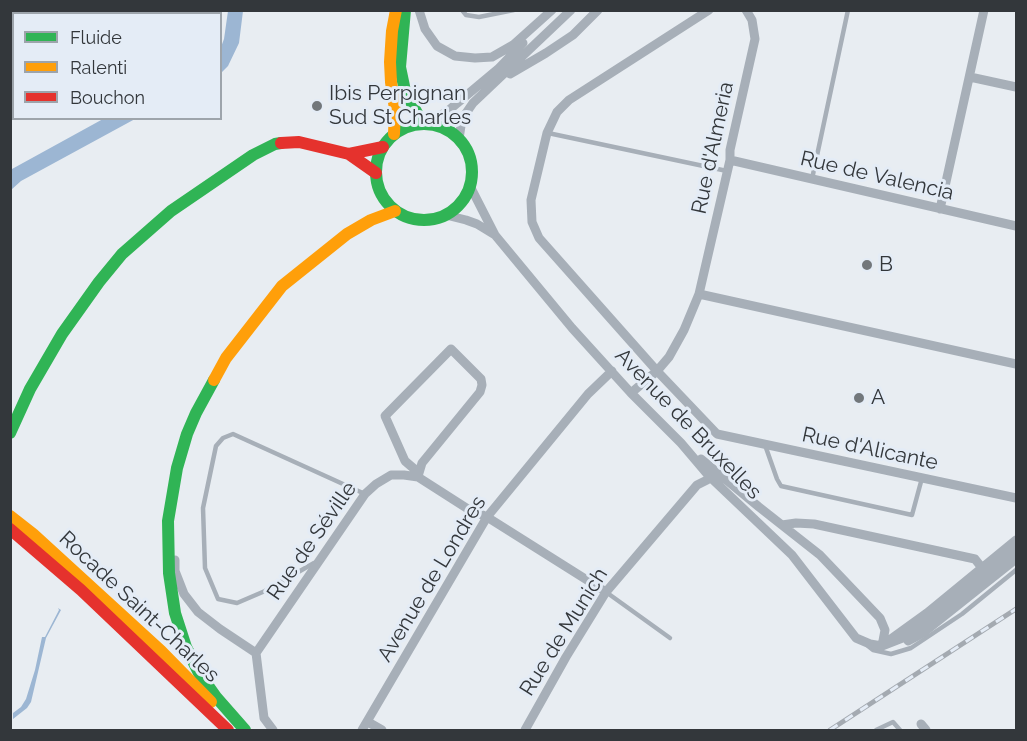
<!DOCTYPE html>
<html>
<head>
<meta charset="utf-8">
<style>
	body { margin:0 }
	#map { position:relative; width:1027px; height:741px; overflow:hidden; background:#e8edf2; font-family:Raleway,sans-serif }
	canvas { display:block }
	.frame { position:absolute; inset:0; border:12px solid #33373b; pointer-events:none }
	.legend { position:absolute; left:12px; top:12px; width:210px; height:108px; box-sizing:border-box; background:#e4ecf6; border:2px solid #9da4ab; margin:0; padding:8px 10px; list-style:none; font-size:18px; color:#33373b }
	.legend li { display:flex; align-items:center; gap:12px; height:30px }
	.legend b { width:30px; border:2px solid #9da4ab }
</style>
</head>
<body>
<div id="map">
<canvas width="1027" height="741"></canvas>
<div class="frame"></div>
<ul class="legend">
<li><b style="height:8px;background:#30b455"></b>Fluide</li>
<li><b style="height:8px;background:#ff9f0a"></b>Ralenti</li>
<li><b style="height:8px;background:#e5322d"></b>Bouchon</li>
</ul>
</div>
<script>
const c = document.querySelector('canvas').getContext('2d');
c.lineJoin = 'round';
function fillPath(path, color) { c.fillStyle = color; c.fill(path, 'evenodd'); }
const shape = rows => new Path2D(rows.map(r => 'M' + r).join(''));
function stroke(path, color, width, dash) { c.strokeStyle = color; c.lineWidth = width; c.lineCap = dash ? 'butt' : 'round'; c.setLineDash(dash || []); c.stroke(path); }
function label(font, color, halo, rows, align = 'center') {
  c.font = font + ' Raleway,sans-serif'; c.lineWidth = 6; c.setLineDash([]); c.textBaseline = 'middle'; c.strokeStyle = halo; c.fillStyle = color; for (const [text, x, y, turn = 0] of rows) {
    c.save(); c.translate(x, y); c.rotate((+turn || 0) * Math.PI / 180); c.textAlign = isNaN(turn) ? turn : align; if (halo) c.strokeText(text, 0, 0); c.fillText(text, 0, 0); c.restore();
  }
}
fillPath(shape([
	[228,11,243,11,239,43,228,66,221,73,221,47,224,39],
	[103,119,135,119,21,181,11,190,11,170,12,169],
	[58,608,61,610,46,638,31,702,27,708,13,719,13,713,21,707,26,699,35,670,42,637,45,637,59,610]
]), '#9cb6d3');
stroke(shape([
	[462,10,466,15,479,17,514,10],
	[27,14,29,10],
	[173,14,176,10],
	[201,14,204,10],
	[10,30,14,27],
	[10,81,14,84],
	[548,133,727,171],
	[812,179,848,10],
	[765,445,777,479,781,486,912,515,922,478],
	[314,563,265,591,237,603,218,599,205,568,203,508,216,446,223,438,233,434,365,494],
	[606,592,670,638],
	[868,646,873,650,891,654,911,648,962,614,1016,570],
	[876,730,893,722,900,730]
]), '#a7afb8', 4.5);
stroke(shape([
	[419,10,425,29,437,46,455,56,475,58,492,57,513,45,552,10],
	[709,10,569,100,557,112,547,133,531,200,532,222,539,238,657,371,717,434,1016,498],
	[510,74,546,53,573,35,598,10],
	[970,77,1016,87],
	[426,124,449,110,498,69,523,43],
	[459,139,462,119,473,103,571,10],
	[730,160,1016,226],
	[470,186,495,235,572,328,631,393,681,443,709,476,792,555,856,638,870,644,882,646,905,637,939,613,998,563,1016,550],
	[940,209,984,10],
	[446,215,466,220,477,224,495,235],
	[699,294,1016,364],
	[631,393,657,371,669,357,684,330,699,294,730,160,730,150,755,39,752,20,746,10],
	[701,459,759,507,820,555,880,618,885,630,882,646],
	[418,477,419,473,422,463,480,392,482,385,481,379,451,349,385,416,405,461,419,473],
	[782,525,796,523,814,524,975,559,982,568],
	[175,560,175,571,184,594,198,612,220,629,256,653],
	[891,639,927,613,1016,540],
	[908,641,923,633,1016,559],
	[368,722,382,730],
	[921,724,926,730],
	[273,730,264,718,256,653,365,494,376,484,391,475,404,475,418,477,468,509,487,517,606,592],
	[362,730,487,517,588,394,612,371],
	[525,730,566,657,606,592,697,485,707,480,709,476]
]), '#a7afb8', 9);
stroke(shape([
	[405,10,400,67,405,91,423,124],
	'376 172a48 48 0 1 1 96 0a48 48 0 1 1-96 0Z',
	[214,380,196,413,187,434,177,468,168,521,169,573,175,613,186,647,199,673,216,697,245,730],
	[10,433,30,389,62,334,99,282,122,254,171,211,253,155,275,144,281,143]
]), '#30b455', 12);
stroke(shape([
	[394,134,395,109,391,82,390,62,392,31,396,10],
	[214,380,226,358,282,286,347,234,371,220,395,211],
	[10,516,33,534,161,651,211,702]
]), '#ff9f0a', 12);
stroke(shape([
	[281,143,299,142,349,154,376,173],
	[349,154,383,147],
	[10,529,81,590,228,730]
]), '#e5322d', 12);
const rail = shape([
	[830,730,1016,609]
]);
stroke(rail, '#a4aab1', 5);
stroke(rail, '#e4ecf6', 3, [9]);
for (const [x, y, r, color] of [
	[317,106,6,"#72777b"],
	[867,265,6,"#72777b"],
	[859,398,6,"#72777b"]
]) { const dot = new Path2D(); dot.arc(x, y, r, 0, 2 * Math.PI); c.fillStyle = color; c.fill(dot); stroke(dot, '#e4ecf6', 2); }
label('21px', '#33373b', '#e4ecf6', [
	["Ibis Perpignan",329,94],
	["Sud St Charles",329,118],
	["B",879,265],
	["A",871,398]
], 'left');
label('21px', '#33373b', '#e4ecf6', [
	["Rue d'Almeria",713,148,-78],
	["Rue de Valencia",877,176,13],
	["Avenue de Bruxelles",688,424,46],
	["Rue d'Alicante",870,449,12],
	["Rue de Séville",312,541,-55],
	["Avenue de Londres",432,579,-59],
	["Rocade Saint-Charles",139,607,43],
	["Rue de Munich",564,632,-58]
]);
</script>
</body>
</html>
